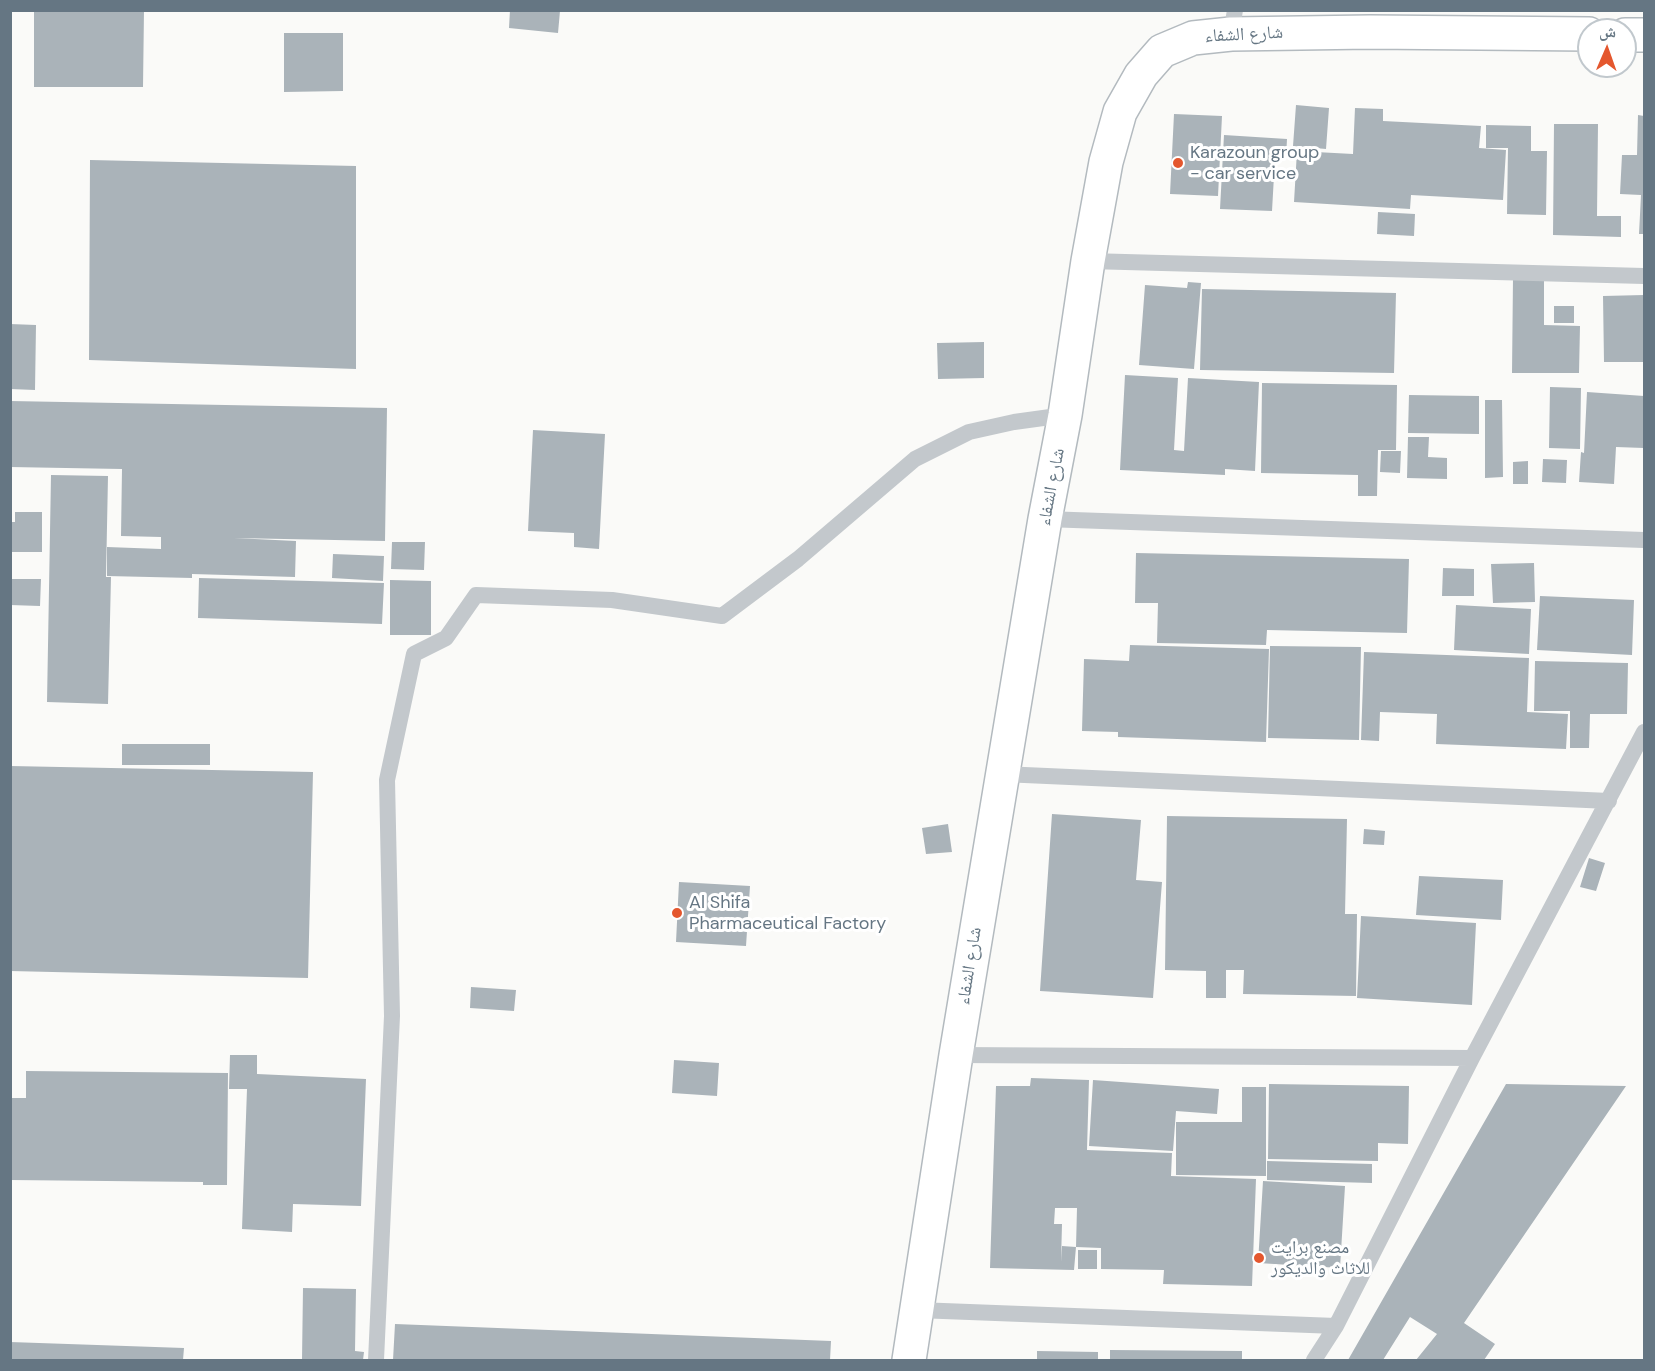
<!DOCTYPE html>
<html>
<head>
<meta charset="utf-8">
<style>
	body { margin:0 }
	#map { position:relative; width:1655px; height:1371px; overflow:hidden; background:#fafaf8; font-family:"DM Sans","Noto Naskh Arabic",sans-serif }
	canvas { display:block }
	.frame { position:absolute; inset:0; border:12px solid #657683; pointer-events:none }
	.north { position:absolute; left:1577px; top:18px; width:60px; height:60px; box-sizing:border-box; background:#fff; border:2px solid #c1c8cd; border-radius:50%; rotate:2deg; font-size:16px; font-weight:700; line-height:24px; text-align:center; color:#657683 }
	.north::after { content:''; display:block; margin:auto; width:21px; height:27px; background:#e4572e; clip-path:polygon(50% 0,100% 100%,50% 72%,0 100%) }
</style>
</head>
<body>
<div id="map">
<canvas width="1655" height="1371"></canvas>
<div class="frame"></div>
<div class="north">ش</div>
</div>
<script>
const c = document.querySelector('canvas').getContext('2d');
c.lineJoin = 'round';
function fillPath(path, color) { c.fillStyle = color; c.fill(path, 'evenodd'); }
const shape = rows => new Path2D(rows.map(r => 'M' + r).join(''));
function stroke(path, color, width, dash) { c.strokeStyle = color; c.lineWidth = width; c.lineCap = dash ? 'butt' : 'round'; c.setLineDash(dash || []); c.stroke(path); }
function label(font, color, halo, rows, align = 'center') {
  c.font = font + ' "DM Sans","Noto Naskh Arabic",sans-serif'; c.lineWidth = 6; c.setLineDash([]); c.textBaseline = 'middle'; c.strokeStyle = halo; c.fillStyle = color; for (const [text, x, y, turn = 0] of rows) {
    c.save(); c.translate(x, y); c.rotate((+turn || 0) * Math.PI / 180); c.textAlign = isNaN(turn) ? turn : align; if (halo) c.strokeText(text, 0, 0); c.fillText(text, 0, 0); c.restore();
  }
}
fillPath(shape([
	[34,10,144,10,143,87,34,87],
	[510,10,560,11,558,33,509,28],
	[284,33,343,33,343,91,284,92],
	[1296,105,1329,108,1326,149,1293,146],
	[1355,108,1383,109,1383,121,1481,126,1479,148,1506,150,1503,200,1411,195,1410,209,1294,202,1297,151,1353,154],
	[1174,114,1222,116,1218,196,1170,194],
	[1638,115,1644,116,1644,234,1639,234,1641,195,1620,194,1622,155,1637,155],
	[1554,124,1598,124,1597,216,1621,216,1621,237,1553,235],
	[1486,125,1531,126,1531,151,1547,151,1546,215,1507,214,1508,148,1486,148],
	[1224,135,1287,139,1286,158,1275,158,1272,211,1220,209],
	[90,160,356,166,356,369,89,360],
	[1378,212,1415,214,1414,236,1377,234],
	[1513,278,1544,278,1544,325,1580,326,1579,373,1512,373],
	[1188,282,1201,283,1194,369,1139,365,1145,285,1187,288],
	[1202,289,1396,293,1394,373,1200,370],
	[1644,295,1644,362,1604,362,1603,296],
	[1554,306,1574,306,1574,323,1554,323],
	[10,324,36,325,35,390,10,389],
	[984,342,984,378,938,379,937,343],
	[1125,375,1178,378,1174,450,1184,451,1188,378,1259,382,1255,471,1225,469,1225,475,1120,470],
	[1262,383,1397,385,1396,450,1378,450,1377,496,1358,496,1358,475,1261,473],
	[1550,387,1581,388,1580,449,1549,448],
	[1587,392,1644,396,1644,448,1616,447,1614,484,1579,482,1581,452,1584,453],
	[1409,395,1479,396,1479,434,1408,433],
	[1485,400,1502,400,1503,477,1485,478],
	[10,401,387,408,385,541,234,538,296,541,295,577,192,574,192,578,107,576,107,547,161,549,161,537,121,536,122,469,10,467],
	[533,430,605,434,599,549,574,547,574,533,528,531],
	[1408,437,1429,437,1428,457,1447,458,1447,479,1407,478],
	[1381,451,1401,451,1400,473,1380,472],
	[1543,459,1567,460,1566,483,1542,482],
	[1528,461,1528,484,1513,484,1513,462],
	[51,475,108,476,106,577,111,577,108,704,47,702],
	[15,512,42,512,42,552,10,552,10,522,15,522],
	[392,542,425,542,424,570,391,569],
	[1136,553,1409,559,1407,633,1267,630,1266,645,1157,643,1158,603,1135,603],
	[333,554,384,556,383,581,332,578],
	[1534,563,1535,602,1493,603,1491,564],
	[1443,568,1474,569,1474,596,1442,596],
	[199,578,384,583,382,624,198,618],
	[10,579,41,579,40,606,10,605],
	[390,580,431,581,431,635,390,635],
	[1540,596,1634,600,1632,655,1537,650],
	[1456,605,1531,609,1529,654,1454,650],
	[1130,645,1269,649,1266,742,1118,737,1118,732,1082,731,1084,659,1129,661],
	[1270,646,1361,647,1359,740,1268,738],
	[1364,652,1529,658,1527,712,1568,714,1566,749,1436,744,1437,714,1380,712,1379,741,1361,740],
	[1535,661,1628,663,1627,714,1590,714,1589,748,1570,748,1570,711,1534,711],
	[122,744,210,744,210,765,122,765],
	[10,766,313,772,308,978,10,971],
	[1052,814,1141,820,1136,880,1162,882,1153,998,1040,991],
	[1167,816,1347,819,1345,914,1357,914,1356,996,1243,994,1244,970,1226,970,1226,998,1206,998,1206,971,1165,970],
	[948,824,952,852,926,854,922,828],
	[1364,829,1385,831,1384,845,1363,844],
	[1589,858,1605,863,1596,891,1580,887],
	[1419,876,1503,880,1501,920,1416,915],
	[679,882,750,886,746,946,676,942],
	[1361,916,1476,923,1472,1005,1357,998],
	[471,987,516,990,514,1011,470,1008],
	[230,1055,257,1055,257,1074,366,1079,361,1206,293,1204,292,1232,242,1229,247,1089,229,1089],
	[674,1060,719,1063,717,1096,672,1093],
	[26,1071,228,1073,227,1185,203,1185,203,1182,10,1180,10,1098,26,1098],
	[1031,1078,1089,1080,1087,1150,1172,1153,1171,1176,1256,1179,1252,1286,1163,1284,1164,1270,1101,1269,1101,1248,1076,1247,1074,1270,990,1268,996,1086,1030,1086],
	[1055,1208,1077,1208,1076,1247,1062,1246,1061,1262,1062,1224,1054,1224],
	[1093,1080,1219,1089,1217,1114,1176,1111,1173,1151,1089,1146],
	[1269,1084,1409,1086,1408,1144,1378,1143,1378,1161,1268,1159],
	[1506,1084,1626,1086,1464,1323,1495,1344,1484,1360,1416,1360,1437,1334,1410,1317,1383,1360,1348,1360],
	[1242,1087,1266,1087,1266,1176,1176,1175,1176,1122,1242,1122],
	[1267,1161,1372,1164,1372,1183,1267,1180],
	[1263,1181,1345,1186,1340,1268,1258,1263],
	[1078,1250,1097,1250,1097,1269,1078,1269],
	[303,1288,356,1289,355,1351,364,1352,363,1360,302,1360],
	[395,1324,831,1341,830,1360,393,1360],
	[10,1342,184,1348,183,1360,10,1360],
	[1110,1350,1242,1351,1242,1360,1110,1360],
	[1037,1351,1098,1352,1098,1360,1037,1360]
]), '#aab3b9');
const secondary = shape([
	[1625,35,1644,35],
	[909,1360,956,1055,1045,519,1065,415,1088,261,1106,162,1120,112,1141,75,1162,51,1193,38,1231,34,1370,32,1589,34]
]);
stroke(secondary, '#b3babf', 36);
stroke(shape([
	[1231,34,1235,10],
	[1088,261,1644,276],
	[1045,519,1644,540],
	[1002,774,1609,801],
	[956,1055,1472,1058],
	[917,1310,1336,1326],
	[376,1360,392,1016,387,780,414,654,446,638,476,595,612,600,722,616,798,559,915,459,969,432,1014,422,1065,415],
	[1314,1360,1336,1326,1472,1058,1644,732]
]), '#c3c8cc', 16);
stroke(secondary, '#fff', 33);
for (const [x, y, r, color] of [
	[1178,163,6,"#e4572e"],
	[677,913,6,"#e4572e"],
	[1259,1258,6,"#e4572e"]
]) { const dot = new Path2D(); dot.arc(x, y, r, 0, 2 * Math.PI); c.fillStyle = color; c.fill(dot); stroke(dot, '#fff', 2); }
label('18px', '#657683', '#fff', [
	["شارع الشفاء",1244,35,-3],
	["شارع الشفاء",1052,487,-79],
	["شارع الشفاء",970,966,-81]
]);
label('18px', '#657683', '#fff', [
	["Karazoun group",1190,153],
	["- car service",1190,174],
	["Al Shifa",689,903],
	["Pharmaceutical Factory",689,924],
	["مصنع برايت",1271,1248],
	["للاثاث والديكور",1271,1269]
], 'left');
</script>
</body>
</html>
